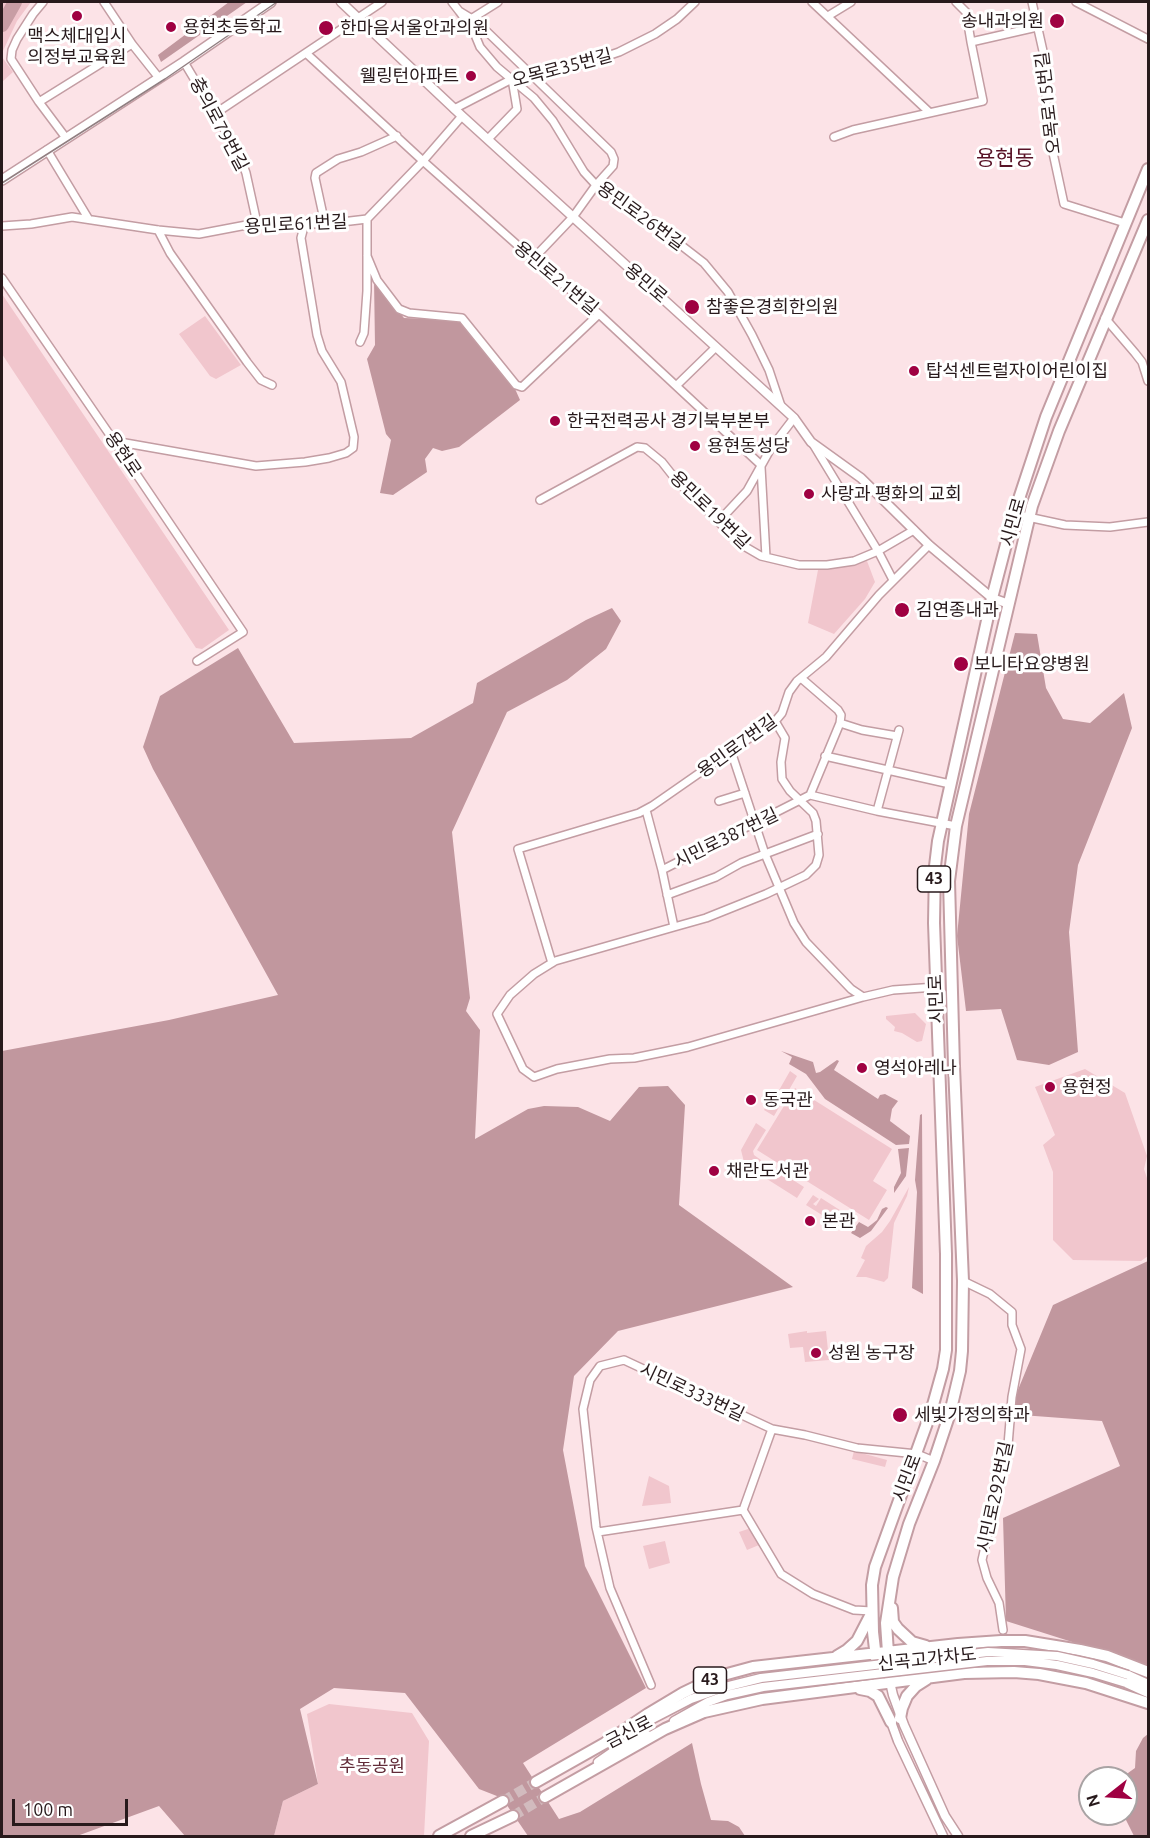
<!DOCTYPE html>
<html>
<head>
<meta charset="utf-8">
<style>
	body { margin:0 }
	#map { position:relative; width:1150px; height:1838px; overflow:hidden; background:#fce3e7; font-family:Ubuntu,sans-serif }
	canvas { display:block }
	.frame { position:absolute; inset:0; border:3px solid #281a1c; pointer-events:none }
	.north { position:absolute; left:1078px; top:1766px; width:60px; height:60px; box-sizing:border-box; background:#fff; border:2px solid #a9a3a4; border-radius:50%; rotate:253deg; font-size:16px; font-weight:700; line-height:24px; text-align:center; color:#281a1c }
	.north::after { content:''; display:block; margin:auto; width:21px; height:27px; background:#9f0142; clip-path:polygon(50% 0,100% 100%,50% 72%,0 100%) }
	.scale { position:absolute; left:12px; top:1799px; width:116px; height:27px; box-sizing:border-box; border:3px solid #281a1c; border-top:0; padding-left:8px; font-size:18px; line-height:21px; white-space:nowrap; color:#281a1c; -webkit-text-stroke:4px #fff; paint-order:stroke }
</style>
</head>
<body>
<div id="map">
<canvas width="1150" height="1838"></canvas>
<div class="frame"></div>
<div class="north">N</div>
<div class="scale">100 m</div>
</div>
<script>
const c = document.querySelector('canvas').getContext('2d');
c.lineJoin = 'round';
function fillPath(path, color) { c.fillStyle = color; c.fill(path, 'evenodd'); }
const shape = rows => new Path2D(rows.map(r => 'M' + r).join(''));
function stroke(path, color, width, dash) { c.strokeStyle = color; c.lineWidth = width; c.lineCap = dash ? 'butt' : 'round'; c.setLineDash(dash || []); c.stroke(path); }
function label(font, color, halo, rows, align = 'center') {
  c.font = font + ' Ubuntu,"Noto Sans KR",sans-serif'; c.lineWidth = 6; c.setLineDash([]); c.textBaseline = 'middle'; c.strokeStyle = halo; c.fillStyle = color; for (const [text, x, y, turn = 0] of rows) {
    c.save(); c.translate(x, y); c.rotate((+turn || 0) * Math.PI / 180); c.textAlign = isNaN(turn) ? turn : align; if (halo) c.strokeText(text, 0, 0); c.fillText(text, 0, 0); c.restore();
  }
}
fillPath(shape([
	[2,2,31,2,17,21,2,53,2,57,13,72,2,82],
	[2,294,229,630,202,649,196,648,2,354],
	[205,316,241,365,216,379,210,376,179,334],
	[867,561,875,582,865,599,834,634,808,623,818,570,831,569],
	[915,1013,926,1024,922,1041,917,1042,902,1033,894,1031,895,1027,886,1019,886,1016],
	[1085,1069,1125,1093,1147,1156,1144,1169,1148,1181,1148,1256,1141,1261,1073,1260,1053,1240,1053,1172,1043,1145,1055,1135,1035,1087],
	[790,1071,797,1076,774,1116,764,1110,775,1091,778,1092],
	[795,1088,892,1149,873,1181,887,1190,869,1220,757,1150],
	[756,1123,766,1130,753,1151,754,1155,761,1160,754,1170,744,1162,741,1150],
	[766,1163,804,1187,797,1198,759,1174],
	[909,1187,907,1196,894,1223,888,1278,884,1282,866,1277,856,1277,865,1260,861,1258,866,1246,882,1232,890,1221],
	[813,1195,819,1199,813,1204,816,1206,821,1198,854,1219,846,1230,806,1205],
	[807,1331,807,1333,826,1331,829,1360,805,1362,803,1347,790,1348,788,1334],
	[854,1451,887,1460,885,1467,852,1459],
	[649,1476,669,1486,671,1503,642,1506],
	[751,1528,759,1545,747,1550,739,1532],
	[665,1541,670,1563,649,1569,643,1546],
	[329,1704,412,1713,429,1741,424,1836,274,1836,283,1801,318,1784,307,1714]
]), '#f1c6cd');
fillPath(shape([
	[229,2,247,2,161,62,158,55],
	[374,280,404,318,463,320,512,382,520,400,459,447,442,451,433,448,425,459,427,472,393,495,380,493,391,440,386,434,367,359,375,345],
	[612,608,621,621,606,649,567,680,507,712,452,832,470,998,466,1011,480,1030,475,1139,528,1109,544,1106,578,1107,610,1121,639,1087,668,1086,685,1105,679,1205,793,1287,618,1331,574,1376,563,1450,585,1566,646,1688,523,1763,559,1819,580,1812,692,1743,701,1784,711,1820,728,1821,739,1827,745,1836,528,1836,502,1798,479,1789,405,1693,334,1688,300,1709,318,1784,283,1801,274,1836,185,1836,159,1806,77,1836,2,1836,2,1051,169,1020,278,995,153,769,143,747,160,696,238,648,294,743,411,738,473,703,477,683,586,620],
	[1015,633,1037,634,1046,688,1063,719,1090,723,1124,693,1132,728,1078,865,1069,932,1078,1052,1049,1065,1017,1060,1001,1009,966,1011,957,936,969,814],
	[781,1051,813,1062,816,1073,820,1072,837,1060,839,1061,834,1070,878,1099,880,1095,885,1094,898,1101,892,1109,890,1121,910,1136,909,1144,896,1145,825,1099,806,1074,789,1064,792,1057],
	[922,1114,923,1294,912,1288,917,1192,915,1180,920,1115],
	[909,1148,906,1176,894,1193,894,1187,901,1173,898,1149],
	[886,1207,888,1208,871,1231,860,1238,851,1233,859,1222,868,1227,872,1224,877,1220,882,1209],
	[1148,1261,1148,1666,1006,1621,1003,1518,1120,1466,1102,1421,1008,1414,1053,1305],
	[1148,1734,1148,1836,1134,1836,1123,1814,1126,1814,1126,1778,1121,1778,1135,1768,1136,1751,1143,1738]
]), '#c1979e');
stroke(shape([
	[2,25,15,2]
]), '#c89da4', 14);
stroke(shape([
	[1003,1630,1011,1678]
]), '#d2bbbe', 7, [7, 3.5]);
stroke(shape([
	[503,1801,536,1782],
	[513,1816,545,1797]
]), '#d2bbbe', 10, [10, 5]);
const minor = shape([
	[43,2,33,14,17,39,12,50,11,59,39,102,66,138],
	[104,2,132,44,159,78],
	[452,2,459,11,477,22,611,152,614,159,613,166,596,185,573,217,533,259],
	[812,2,929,112],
	[956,2,966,12,971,42],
	[1032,2,1045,60,1047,125,1064,204,1125,223],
	[1076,2,1148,39],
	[459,11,473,30,480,47,497,67,534,98,553,121,584,172,596,185,633,208,704,263,728,292,752,335,769,370,781,406],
	[828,16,851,2],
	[471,19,498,2],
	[307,54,423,161,533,259,599,314,761,465],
	[184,62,239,154,246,173,257,223],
	[39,102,132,44],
	[454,109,512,79,575,67,619,52,655,34,677,19,695,2],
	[216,113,382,2],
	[834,137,853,130,983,101,971,42,1037,27],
	[488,139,517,109,512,79],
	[47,150,88,218],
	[325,224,315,178,316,173,338,159,361,152,397,136],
	[2,226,31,224,72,217,158,230,199,234,257,223,325,224,367,219,423,161,462,116],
	[158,230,170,253,247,362,261,380,272,385],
	[367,256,377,280,399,309,409,313,462,318,516,385,522,387,599,314],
	[2,278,114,441,243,632,197,661],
	[1105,318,1135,353,1142,362,1148,381],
	[360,342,364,333,367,291,367,219],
	[677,385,716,347],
	[114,441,256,466,305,462,329,458,346,453,353,448,354,437,341,382,322,351,317,335,301,238,305,223],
	[761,467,766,557],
	[540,500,637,447,645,448,662,462,677,481,742,545,761,556,799,565,827,565,854,561,878,551,813,444],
	[1014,514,1065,525,1110,527,1148,522],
	[719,521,747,491,771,448,794,418],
	[893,580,878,551,914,530],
	[801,678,838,710,841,715,840,723,862,730,897,736],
	[731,751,765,854,794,923,806,942,851,989,863,997,893,990,936,987],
	[825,756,950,784],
	[810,795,840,723],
	[719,801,745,793],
	[646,810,662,870],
	[877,811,899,730],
	[667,895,716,877,741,863,818,834],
	[674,927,706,918,766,894,806,875,816,865,819,855,816,821,813,813,790,791,782,779,781,762,785,738,775,721],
	[552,963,518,849,639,813,652,806,777,719,782,713,789,692,797,681,826,657,879,595,929,545],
	[863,997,688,1047,634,1058,610,1059,557,1069,534,1077,523,1069,497,1014,510,995,534,974,555,961,674,927,662,870,810,795,877,811,956,826],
	[963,1281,990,1294,1012,1312,1012,1325,1021,1349,1012,1397,1008,1445,982,1560,987,1578,999,1603,1003,1630],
	[772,1429,743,1510,781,1574,813,1594,854,1610,872,1611],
	[598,1532,743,1510],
	[651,1685,610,1588,596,1527,583,1409,590,1380,600,1366,624,1360,772,1429,805,1435,857,1448,917,1454,934,1461]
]);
const tertiary = shape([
	[341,2,462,116,794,418,811,442,861,478,929,545,992,598,1009,604],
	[1128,1675,1148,1684],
	[890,1682,893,1695,904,1725,945,1816,958,1836],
	[1126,1683,1148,1693],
	[890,1719,898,1741,943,1836],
	[674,1721,708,1702,727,1695],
	[633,1729,691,1699,725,1687],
	[598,1762,624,1744,647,1735]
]);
const secondary = shape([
	[2,180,184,62,271,2]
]);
const primary = shape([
	[892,1608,893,1622,898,1629,912,1642,926,1646],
	[837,1656,847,1650,857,1641,871,1614],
	[890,1682,886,1623,893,1577,909,1524,934,1461,950,1413,960,1371,962,1351,963,1281,954,1066,949,881,956,826,1032,506,1059,431,1148,220],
	[879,1684,873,1632,872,1585,875,1567,931,1412,943,1369,946,1350,946,1254,934,923,935,866,938,841,992,598,1014,514,1046,417,1148,169],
	[860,1689,870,1691,878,1696,891,1722],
	[900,1718,902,1708,907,1696,916,1686,927,1679],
	[536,1782,605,1743,648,1714,683,1693,716,1677,753,1667,958,1644,1001,1641,1025,1641,1080,1650,1107,1656,1148,1672],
	[545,1797,665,1729,704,1712,762,1699,964,1673,1014,1672,1039,1674,1086,1683,1148,1703],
	[439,1836,503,1801],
	[471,1836,513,1816]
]);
stroke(minor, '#c39da3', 10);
stroke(tertiary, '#c39da3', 11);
stroke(secondary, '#c39da3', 12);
stroke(primary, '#c39da3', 14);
stroke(minor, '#fff', 7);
stroke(tertiary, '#fff', 8);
stroke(secondary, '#fff', 9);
stroke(primary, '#fff', 10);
stroke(shape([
	[2,183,165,79,277,2]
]), '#917e81', 1.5);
const tertiaryBridge = shape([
	[725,1687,761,1678,988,1652,1057,1656,1093,1664,1128,1675],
	[727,1695,763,1687,987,1661,1025,1661,1057,1665,1093,1673,1126,1683]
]);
stroke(tertiaryBridge, '#c39da3', 11, []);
stroke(tertiaryBridge, '#fff', 8);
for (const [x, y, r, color] of [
	[77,16,6,"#9f0142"],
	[1057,21,8,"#9f0142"],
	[171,27,6,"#9f0142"],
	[326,28,8,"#9f0142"],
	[471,76,6,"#9f0142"],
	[692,307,8,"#9f0142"],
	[914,371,6,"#9f0142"],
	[555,421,6,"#9f0142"],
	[695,446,6,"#9f0142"],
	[809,494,6,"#9f0142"],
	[902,610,8,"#9f0142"],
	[961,664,8,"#9f0142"],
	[862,1068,6,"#9f0142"],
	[1050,1087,6,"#9f0142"],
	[751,1100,6,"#9f0142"],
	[714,1171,6,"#9f0142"],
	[810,1221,6,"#9f0142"],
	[816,1353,6,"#9f0142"],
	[900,1415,8,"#9f0142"]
]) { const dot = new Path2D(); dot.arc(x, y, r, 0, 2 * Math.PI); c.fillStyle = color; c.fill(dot); stroke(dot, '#fff', 2); }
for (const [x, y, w] of [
	[934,879,33],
	[710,1680,33]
]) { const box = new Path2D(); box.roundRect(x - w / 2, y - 13, w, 26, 4.5); c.fillStyle = '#fff'; c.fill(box); stroke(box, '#281a1c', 1.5); }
label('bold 16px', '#281a1c', null, [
	["43",934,879],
	["43",710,1680]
]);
label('18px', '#281a1c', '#fff', [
	["송내과의원",1044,21,"right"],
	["용현초등학교",183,27],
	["한마음서울안과의원",340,28],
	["맥스체대입시",77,36,"center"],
	["의정부교육원",77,57,"center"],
	["웰링턴아파트",459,76,"right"],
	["참좋은경희한의원",706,307],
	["탑석센트럴자이어린이집",926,371],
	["한국전력공사 경기북부본부",567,421],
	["용현동성당",707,446],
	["사랑과 평화의 교회",821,494],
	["김연종내과",916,610],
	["보니타요양병원",974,664],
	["영석아레나",874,1068],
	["용현정",1062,1087],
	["동국관",763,1100],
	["채란도서관",726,1171],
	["본관",822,1221],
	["성원 농구장",828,1353],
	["세빛가정의학과",914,1415]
], 'left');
label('18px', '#281a1c', '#fff', [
	["오목로35번길",562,68,-15],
	["오목로15번길",1048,103,-97],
	["충의로79번길",219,124,62],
	["용민로26번길",641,216,36],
	["용민로61번길",296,224,-3],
	["용민로21번길",556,278,40],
	["용민로",646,283,41],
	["용현로",123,454,56],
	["용민로19번길",710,510,44],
	["시민로",1013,522,-74],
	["용민로7번길",737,746,-36],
	["시민로387번길",726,838,-26],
	["시민로",936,999,-92],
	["시민로333번길",692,1392,25],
	["시민로",907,1478,-69],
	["시민로292번길",995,1497,-78],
	["신곡고가차도",927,1659,-6],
	["금신로",629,1732,-27]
]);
label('18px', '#622b38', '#fff', [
	["추동공원",372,1766]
]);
label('21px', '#581327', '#fff', [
	["용현동",1005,158]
]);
</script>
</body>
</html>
